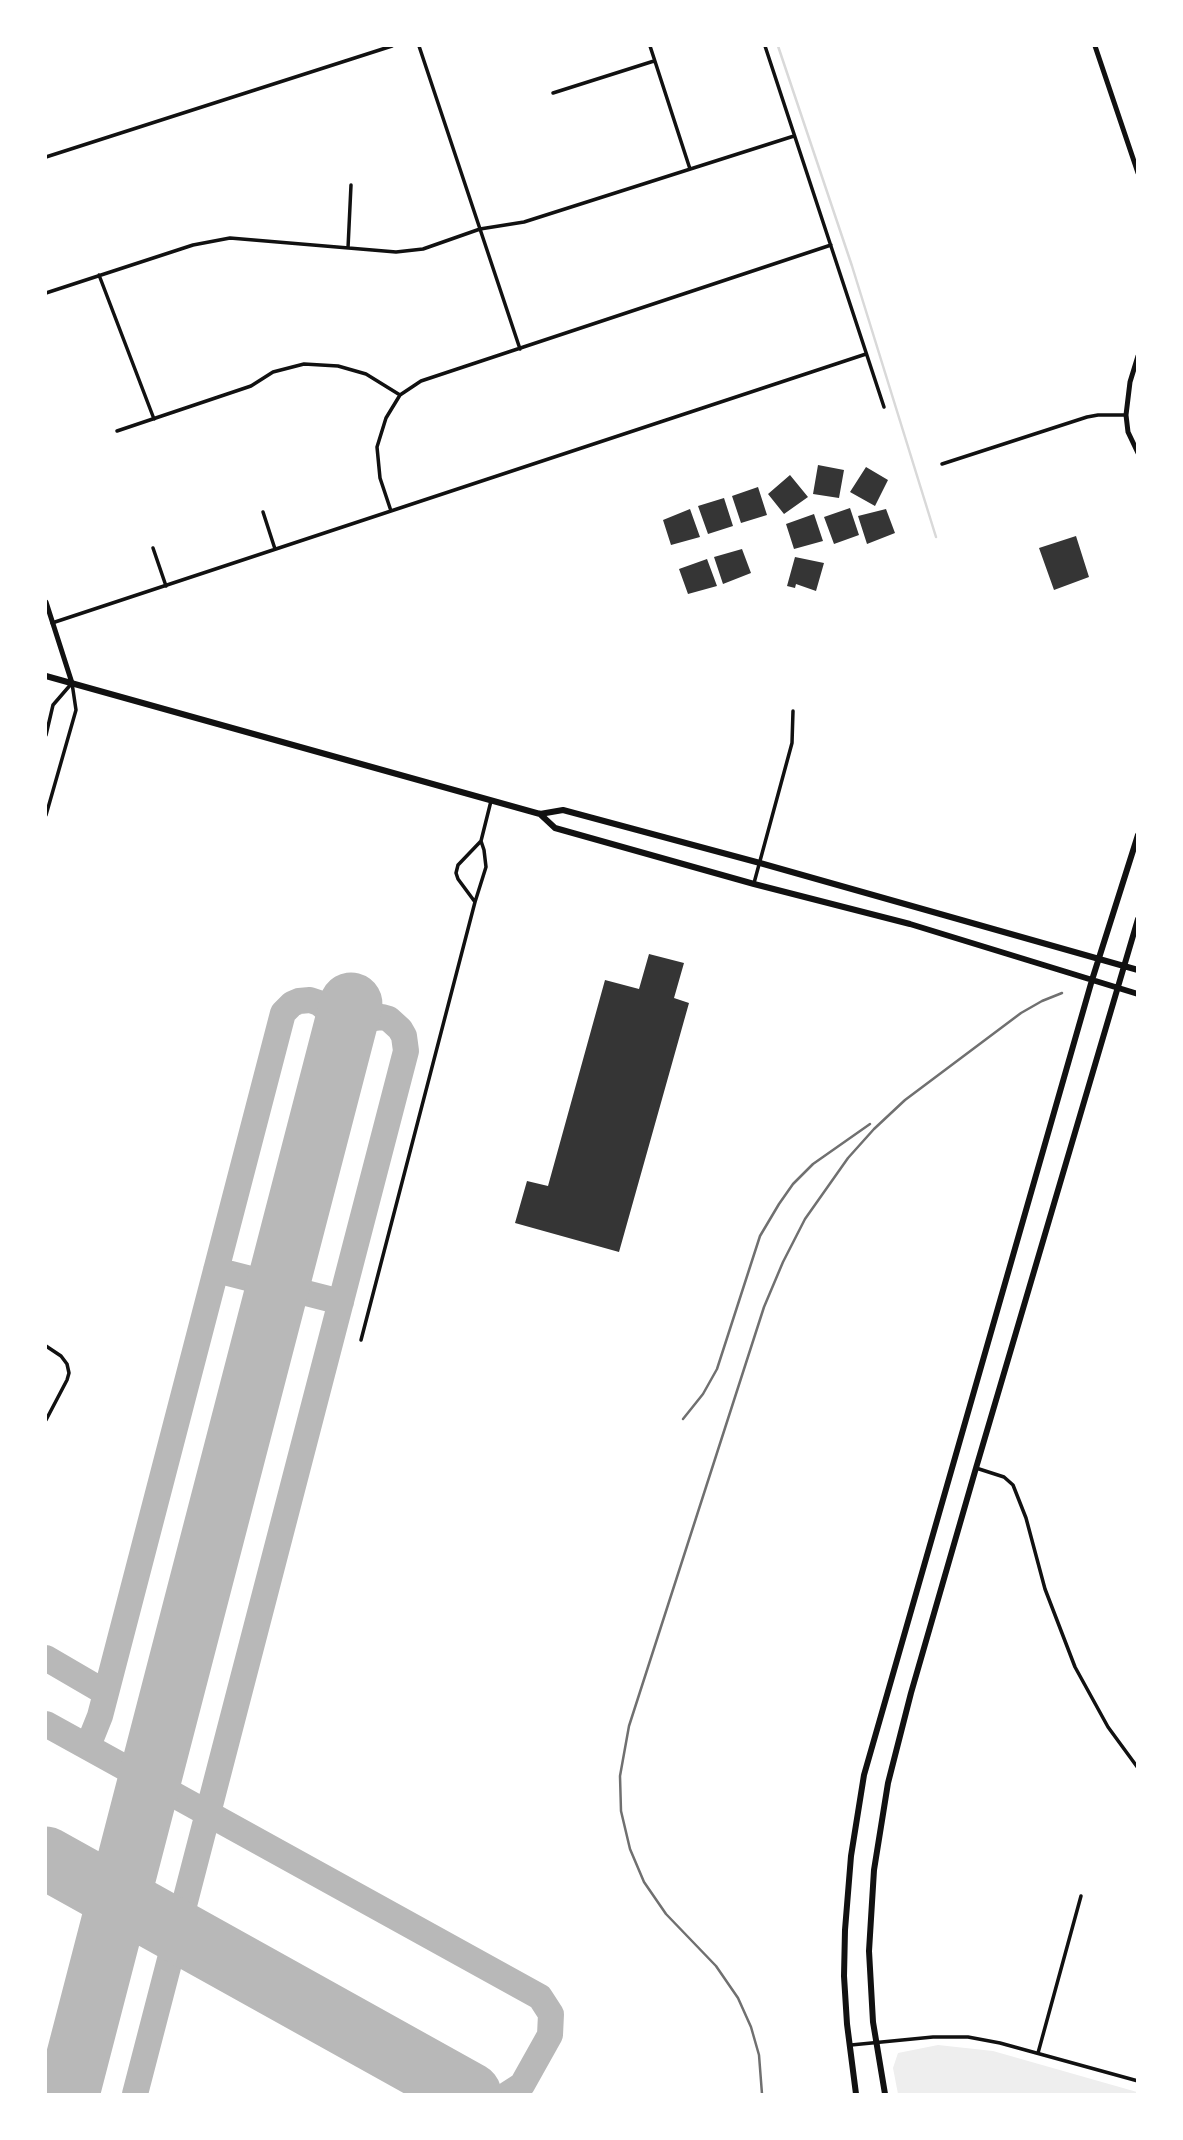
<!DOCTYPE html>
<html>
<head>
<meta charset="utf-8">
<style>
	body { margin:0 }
	#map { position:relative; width:1183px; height:2140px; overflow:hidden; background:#fff; font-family:"Roboto Serif",serif }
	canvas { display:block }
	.frame { position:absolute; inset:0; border:47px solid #fff; pointer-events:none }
</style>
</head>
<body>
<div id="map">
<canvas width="1183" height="2140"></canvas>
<div class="frame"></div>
</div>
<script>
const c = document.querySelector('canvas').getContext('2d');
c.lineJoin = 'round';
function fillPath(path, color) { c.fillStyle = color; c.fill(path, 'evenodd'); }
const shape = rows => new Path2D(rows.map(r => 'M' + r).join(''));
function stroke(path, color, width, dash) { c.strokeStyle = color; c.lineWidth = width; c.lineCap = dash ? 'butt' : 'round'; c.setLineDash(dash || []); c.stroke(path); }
fillPath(shape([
	[938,2045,993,2051,1137,2092,1137,2094,898,2094,893,2068,898,2053]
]), '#eee');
stroke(shape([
	[778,46,852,266,936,537]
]), '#d9d9d9', 2.5);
stroke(shape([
	[216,1270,341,1302],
	[46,1658,106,1693],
	[46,1724,540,1997,551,2014,550,2035,522,2085,508,2094],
	[88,1746,100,1716,106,1693,283,1013,292,1004,299,1001,310,1000,319,1003,330,1012,342,1039,366,1019,382,1017,389,1019,400,1029,404,1036,406,1051,135,2094]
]), '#b8b8b8', 26);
stroke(shape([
	[46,1858,470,2094],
	[68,2094,351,1004]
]), '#b8b8b8', 63);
fillPath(shape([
	[818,465,844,470,839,498,813,494],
	[866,467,888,480,875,506,850,492],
	[790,475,808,497,784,514,768,494],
	[758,487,767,515,741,523,732,496],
	[724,498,733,526,708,534,698,506],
	[850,508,859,535,834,544,824,517],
	[690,509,700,537,671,545,663,520],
	[886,509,895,533,867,544,858,516],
	[814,514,823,541,794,549,786,524],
	[1076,536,1089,577,1054,590,1039,548],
	[742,549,751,573,723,584,714,557],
	[795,557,824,563,816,591,796,584,795,588,787,586],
	[707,559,717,586,688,594,679,569],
	[649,954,684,963,674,998,689,1003,619,1252,515,1223,527,1181,548,1186,605,980,639,989]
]), '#353535');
stroke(shape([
	[419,46,520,349],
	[650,46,690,169],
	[765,46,884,407],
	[553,93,654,61],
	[46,157,392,46],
	[348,248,351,185],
	[99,275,154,419],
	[46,293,193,245,230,238,396,252,423,249,480,229,524,222,794,136],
	[117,431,251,386,273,372,304,364,338,366,366,374,400,395],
	[942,464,1087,417,1098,415,1126,415],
	[391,511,380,478,377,447,386,418,400,395,421,381,831,245],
	[263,512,275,549],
	[153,548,166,586],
	[52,623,866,354],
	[46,735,53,705,72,683],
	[46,815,76,710,72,683],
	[754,883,792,743,793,711],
	[475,902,458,879,456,873,458,865,481,841,491,801],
	[361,1340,475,902,486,867,484,850,481,841],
	[46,1346,61,1356,67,1364,69,1373,67,1380,46,1420],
	[976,1468,1004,1477,1013,1485,1026,1518,1045,1589,1075,1667,1108,1727,1138,1768],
	[851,2045,933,2037,968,2037,1000,2043,1138,2081],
	[1038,2053,1081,1896]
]), '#111', 3.5);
stroke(shape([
	[46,602,72,683]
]), '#111', 5);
stroke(shape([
	[1095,46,1138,173],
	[1138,356,1130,382,1126,415,1128,432,1138,453]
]), '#111', 5);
stroke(shape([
	[46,676,540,814,563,810,760,863,1138,970],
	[540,814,555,828,754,884,910,924,1138,994],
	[856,2094,847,2024,844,1976,845,1930,851,1856,864,1775,1092,980,1138,835],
	[885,2094,873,2022,869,1951,874,1870,888,1783,911,1693,976,1468,1138,919]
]), '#111', 6);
stroke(shape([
	[683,1419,703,1394,717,1369,760,1236,779,1204,793,1184,813,1164,870,1124],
	[762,2094,759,2055,751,2027,738,1998,716,1966,666,1914,644,1882,630,1849,621,1811,620,1776,629,1726,764,1307,783,1262,805,1219,848,1158,874,1129,905,1100,1021,1013,1042,1001,1062,993]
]), '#707070', 2.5);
</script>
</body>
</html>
